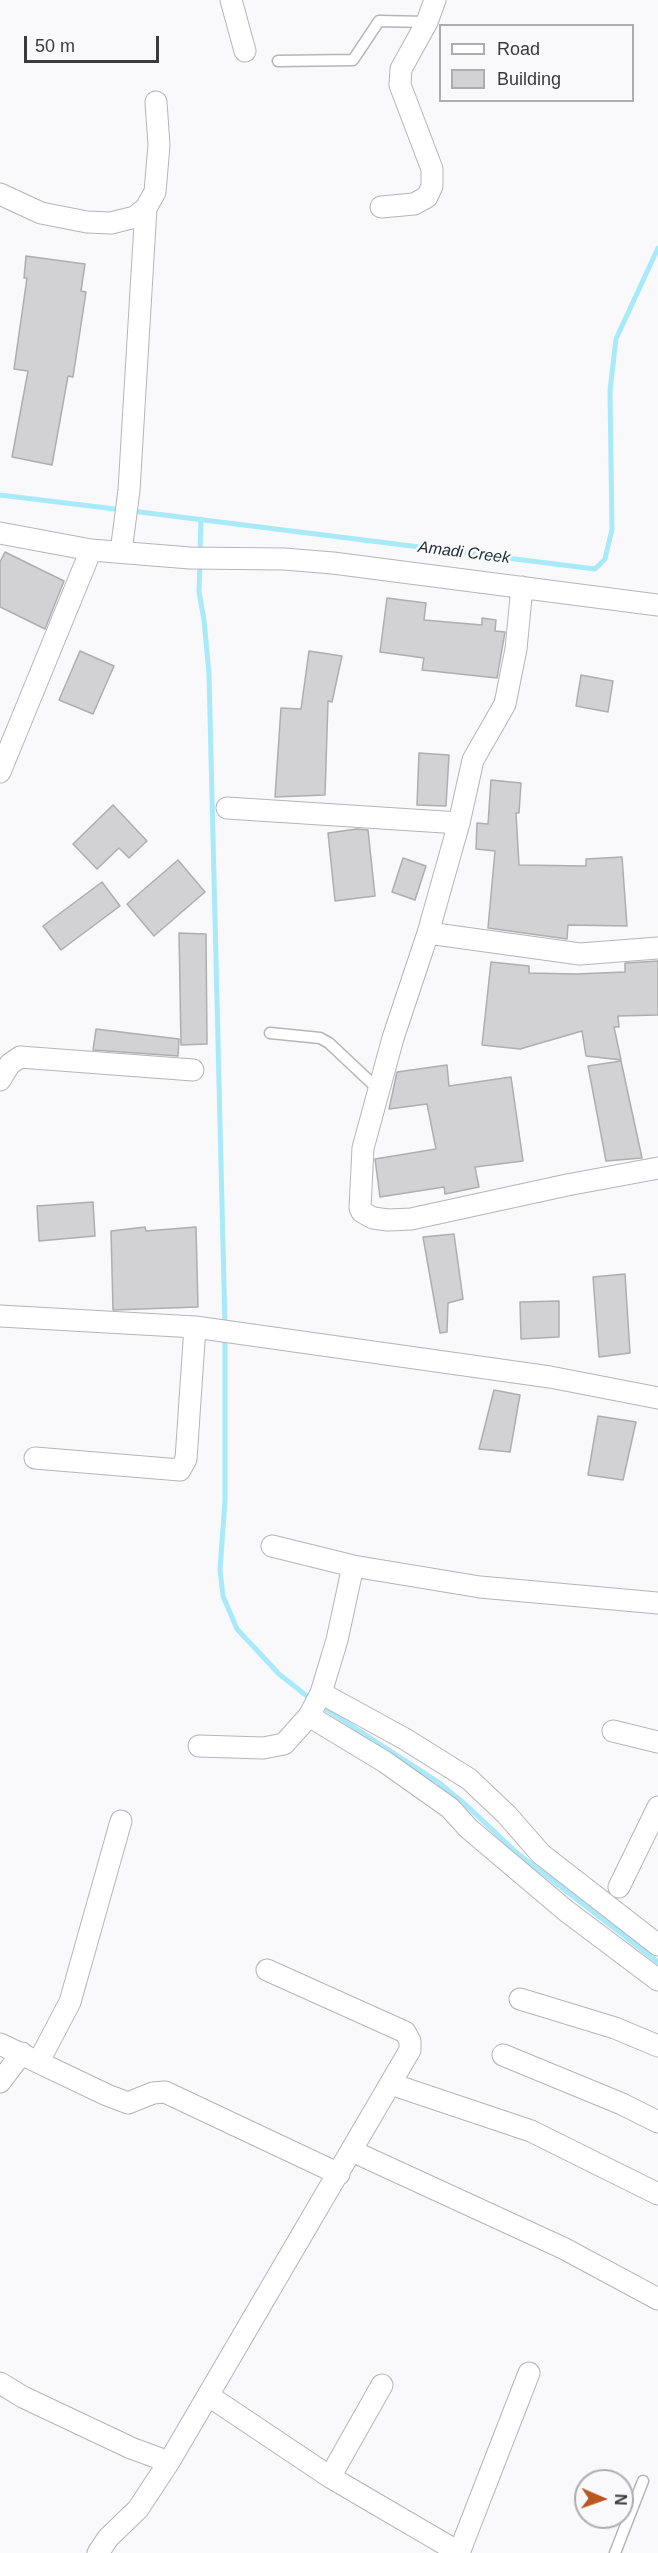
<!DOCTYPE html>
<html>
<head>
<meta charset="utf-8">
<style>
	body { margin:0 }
	#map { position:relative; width:658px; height:2553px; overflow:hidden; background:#f9f9fb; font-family:Helvetica,sans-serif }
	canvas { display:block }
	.legend { position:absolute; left:439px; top:24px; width:195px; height:78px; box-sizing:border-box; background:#f9f9fb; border:2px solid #adadae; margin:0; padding:8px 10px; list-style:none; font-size:18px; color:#3a3a3b }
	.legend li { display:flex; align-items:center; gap:12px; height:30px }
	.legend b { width:30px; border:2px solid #adadae }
	.north { position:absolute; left:574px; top:2469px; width:60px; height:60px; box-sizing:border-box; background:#f9f9fb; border:2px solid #adadae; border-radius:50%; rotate:92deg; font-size:16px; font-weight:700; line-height:24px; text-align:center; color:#3a3a3b }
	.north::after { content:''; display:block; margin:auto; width:21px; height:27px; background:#ba5720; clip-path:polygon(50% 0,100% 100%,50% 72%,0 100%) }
	.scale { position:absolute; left:24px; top:36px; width:135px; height:27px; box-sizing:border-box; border:3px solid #3a3a3b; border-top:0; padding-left:8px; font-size:18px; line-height:21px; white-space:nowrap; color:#3a3a3b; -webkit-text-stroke:4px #f9f9fb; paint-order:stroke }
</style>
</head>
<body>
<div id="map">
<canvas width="658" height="2553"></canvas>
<ul class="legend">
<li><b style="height:8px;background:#fff"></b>Road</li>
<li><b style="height:16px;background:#d2d1d3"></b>Building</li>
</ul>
<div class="north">N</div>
<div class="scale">50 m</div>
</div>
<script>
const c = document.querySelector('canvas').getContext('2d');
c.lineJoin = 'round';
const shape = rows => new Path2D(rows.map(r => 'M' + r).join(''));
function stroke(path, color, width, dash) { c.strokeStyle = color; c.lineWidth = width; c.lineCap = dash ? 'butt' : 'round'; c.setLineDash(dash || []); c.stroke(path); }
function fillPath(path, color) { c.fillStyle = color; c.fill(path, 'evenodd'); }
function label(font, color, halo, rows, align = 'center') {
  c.font = font + ' Helvetica,sans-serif'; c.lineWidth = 5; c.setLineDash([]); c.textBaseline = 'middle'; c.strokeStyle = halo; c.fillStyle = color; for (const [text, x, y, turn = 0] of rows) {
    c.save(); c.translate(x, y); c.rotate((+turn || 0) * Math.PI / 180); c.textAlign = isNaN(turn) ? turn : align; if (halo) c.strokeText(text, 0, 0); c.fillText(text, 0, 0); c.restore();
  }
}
stroke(shape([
	[0,495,123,510],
	[132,511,595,569,605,559,612,529,610,391,616,339,658,248],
	[200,553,201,519],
	[200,562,199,592,204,620,209,674,225,1326],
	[225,1335,225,1501,220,1570,223,1596,237,1629,279,1674,313,1701],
	[321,1706,438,1782,466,1805,517,1853,658,1962]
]), '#a8e9fa', 5);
const building = shape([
	[26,256,85,264,81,291,86,292,73,377,68,376,52,465,12,457,28,371,14,369,27,278,24,278,26,256],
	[5,552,64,581,45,629,0,607,0,562,5,552],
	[387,598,426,603,424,620,482,625,482,618,496,620,495,631,505,632,497,678,422,670,424,658,380,652,387,598],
	[80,651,114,666,93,714,59,700,80,651],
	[309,651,342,656,332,702,328,701,325,795,275,797,281,708,301,709,309,651],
	[581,675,613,681,608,712,576,706,581,675],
	[419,753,449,755,446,806,417,805,419,753],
	[491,780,521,783,519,813,516,813,519,865,586,866,586,859,622,857,627,926,568,925,567,939,488,928,495,851,476,849,477,823,488,824,491,780],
	[113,805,147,841,129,858,119,848,97,869,73,844,113,805],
	[357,829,368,830,375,896,335,901,328,833,357,829],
	[403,858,426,866,415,900,392,892,403,858],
	[178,860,205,892,154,936,127,904,178,860],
	[102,882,120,906,61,950,43,926,102,882],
	[179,933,206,934,207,1044,181,1045,179,933],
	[658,961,658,1015,618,1016,619,1027,614,1027,621,1060,586,1056,582,1031,520,1049,482,1045,491,962,529,966,529,973,576,974,625,972,625,963,658,961],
	[96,1029,179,1039,178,1056,93,1050,96,1029],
	[621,1061,642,1158,606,1161,588,1066,621,1061],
	[447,1065,449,1086,511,1077,523,1161,475,1167,479,1187,445,1194,444,1187,380,1197,375,1159,436,1149,427,1104,389,1109,397,1072,447,1065],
	[93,1202,95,1236,39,1241,37,1206,93,1202],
	[145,1227,146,1231,196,1227,198,1307,113,1310,111,1231,145,1227],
	[454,1234,463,1299,448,1303,447,1332,440,1333,423,1237,454,1234],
	[625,1274,630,1353,599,1357,593,1277,625,1274],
	[559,1301,559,1337,521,1339,520,1302,559,1301],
	[494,1390,520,1395,510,1452,479,1449,494,1390],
	[598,1416,636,1422,623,1480,588,1475,598,1416]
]);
fillPath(building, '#d2d1d3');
stroke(building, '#aeadaf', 1.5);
const service = shape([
	[278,61,353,60,379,21,427,22],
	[270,1033,320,1038,329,1043,379,1090],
	[615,2553,643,2481]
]);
const minor = shape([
	[231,0,245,51],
	[0,194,41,213,87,222,111,223,135,217,146,208,155,192,159,145,156,102],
	[381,207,414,204,427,197,432,186,432,169,400,85,401,69,427,22,435,0],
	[0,533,91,550,190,558,284,559,333,563,658,605],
	[121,552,129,490,146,208],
	[522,587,516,649,505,704,473,760,459,823,428,933,393,1038,363,1148,360,1208,362,1212,373,1218,388,1220,411,1219,567,1185,658,1168],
	[0,772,91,550],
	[227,808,459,823],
	[428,933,580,954,658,948],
	[0,1080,10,1064,20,1057,193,1070],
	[0,1316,195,1327,550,1377,658,1398],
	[35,1458,180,1470,186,1459,195,1327],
	[272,1546,353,1566,480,1587,658,1603],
	[321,1693,405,1739,469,1779,507,1815,541,1854,658,1945],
	[309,1716,385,1762,450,1808,468,1828,565,1910,658,1980],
	[613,1731,658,1742],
	[199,1746,263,1748,284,1744,309,1716,321,1693,337,1640,353,1566],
	[619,1887,658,1807],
	[520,1999,615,2028,658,2046],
	[0,2044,107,2095,128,2103,153,2093,165,2092,339,2174],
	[503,2055,622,2104,658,2122],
	[39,2061,70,2002,121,1821],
	[0,2082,22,2053],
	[391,2084,531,2131,658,2194],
	[352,2151,563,2248,658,2299],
	[0,2383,23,2397,131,2448,169,2462],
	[209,2396,330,2477,460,2553],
	[330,2477,382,2385],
	[98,2553,108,2538,138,2509,169,2462,410,2050,410,2041,405,2032,267,1970],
	[459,2553,529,2373]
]);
stroke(service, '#b5b5b7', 13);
stroke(minor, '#b5b5b7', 23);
stroke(service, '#fff', 10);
stroke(minor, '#fff', 21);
label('italic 16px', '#1a2f34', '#f9f9fb', [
	["Amadi Creek",464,553,7]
]);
</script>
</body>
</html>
